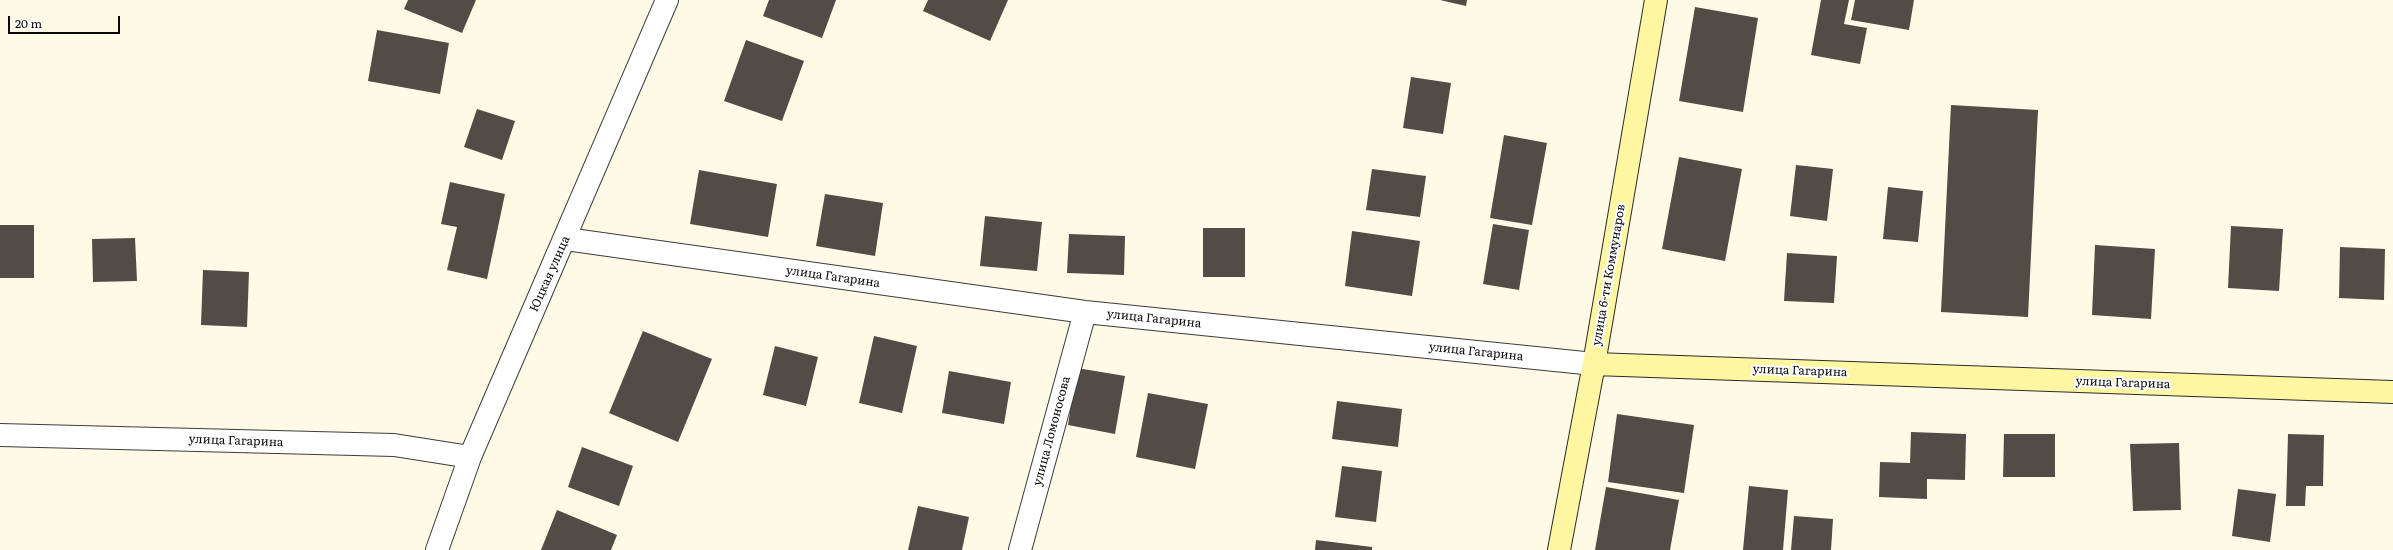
<!DOCTYPE html>
<html>
<head>
<meta charset="utf-8">
<style>
	body { margin:0 }
	#map { position:relative; width:2393px; height:550px; overflow:hidden; background:#fffae6; font-family:Literata,serif }
	canvas { display:block }
	.scale { position:absolute; left:8px; top:16px; width:112px; height:18px; box-sizing:border-box; border:2px solid #090909; border-top:0; padding-left:5px; font-size:12px; line-height:14px; white-space:nowrap; color:#090909; -webkit-text-stroke:3px #fff; paint-order:stroke }
</style>
</head>
<body>
<div id="map">
<canvas width="2393" height="550"></canvas>
<div class="scale">20 m</div>
</div>
<script>
const c = document.querySelector('canvas').getContext('2d');
c.lineJoin = 'round';
function fillPath(path, color) { c.fillStyle = color; c.fill(path, 'evenodd'); }
const shape = rows => new Path2D(rows.map(r => 'M' + r).join(''));
function stroke(path, color, width, dash) { c.strokeStyle = color; c.lineWidth = width; c.lineCap = dash ? 'butt' : 'round'; c.setLineDash(dash || []); c.stroke(path); }
function label(font, color, halo, rows, align = 'center') {
  c.font = font + ' Literata,serif'; c.lineWidth = 4; c.setLineDash([]); c.textBaseline = 'middle'; c.strokeStyle = halo; c.fillStyle = color; for (const [text, x, y, turn = 0] of rows) {
    c.save(); c.translate(x, y); c.rotate((+turn || 0) * Math.PI / 180); c.textAlign = isNaN(turn) ? turn : align; if (halo) c.strokeText(text, 0, 0); c.fillText(text, 0, 0); c.restore();
  }
}
fillPath(shape([
	[408,0,476,0,462,33,404,9],
	[769,0,836,0,822,38,763,16],
	[928,0,1008,0,990,41,923,11],
	[1440,0,1467,0,1466,6],
	[1821,0,1849,0,1844,24,1867,28,1860,64,1811,55],
	[1855,0,1914,0,1909,30,1851,20],
	[1695,7,1758,18,1743,112,1679,101],
	[377,30,449,43,440,94,368,81],
	[746,40,804,61,782,121,724,101],
	[1411,77,1451,83,1443,134,1403,128],
	[1951,105,2038,110,2028,317,1941,312],
	[477,109,515,121,502,160,464,147],
	[1504,135,1547,143,1532,225,1490,218],
	[1679,157,1742,169,1725,261,1662,249],
	[1796,165,1833,169,1827,221,1790,216],
	[1372,169,1426,176,1420,217,1366,210],
	[699,170,777,184,768,237,690,224],
	[450,182,505,194,487,279,447,270,457,227,441,224],
	[1888,187,1923,191,1918,242,1883,239],
	[825,194,883,203,875,256,816,246],
	[985,216,1042,222,1037,271,980,266],
	[1493,224,1529,230,1519,290,1483,284],
	[0,225,34,225,34,278,0,278],
	[2231,226,2283,229,2279,291,2228,288],
	[1203,228,1245,228,1245,277,1203,277],
	[1352,231,1420,241,1412,296,1345,286],
	[1069,234,1125,236,1124,275,1067,273],
	[135,238,137,281,93,282,92,239],
	[2095,245,2155,249,2151,319,2092,315],
	[2340,247,2385,249,2384,300,2339,298],
	[1787,253,1837,256,1834,303,1784,301],
	[203,270,249,272,247,327,201,325],
	[643,331,712,359,678,442,609,413],
	[874,336,917,346,902,413,859,403],
	[775,346,818,357,806,406,763,395],
	[1077,368,1125,376,1115,434,1068,425],
	[949,371,1011,382,1004,424,942,413],
	[1148,393,1208,404,1195,469,1136,457],
	[1337,401,1402,409,1398,447,1332,439],
	[1617,414,1694,425,1684,493,1608,482],
	[1911,432,1966,434,1965,480,1927,479,1927,499,1879,497,1880,462,1910,463],
	[2004,434,2055,434,2055,477,2003,477],
	[2288,434,2324,435,2323,486,2306,486,2305,506,2286,506],
	[2179,443,2181,510,2133,511,2130,444],
	[582,447,633,466,619,506,568,487],
	[1342,466,1382,471,1376,522,1335,517],
	[1749,486,1788,490,1783,550,1743,550],
	[1606,487,1679,500,1670,550,1595,550],
	[2238,489,2276,494,2270,542,2232,536],
	[918,506,969,517,962,550,908,550],
	[557,510,617,535,611,550,541,550],
	[1794,516,1833,519,1831,550,1791,550],
	[1316,540,1372,547,1372,550,1315,550]
]), '#534b45');
const street = shape([
	[566,239,1085,312,1594,364],
	[0,435,394,445,470,457],
	[437,550,470,457,667,0],
	[1020,550,1085,312]
]);
const secondary = shape([
	[1594,364,2393,392],
	[1559,550,1594,364,1656,0]
]);
stroke(street, '#3c3c3c', 24);
stroke(secondary, '#2b2b2b', 24);
stroke(street, '#fff', 22);
stroke(secondary, '#fff6a1', 22);
label('12px', '#090909', '#fff', [
	["Юцкая улица",550,274,-66],
	["улица 6-ти Коммунаров",1609,275,-80],
	["улица Гагарина",833,277,8],
	["улица Гагарина",1154,319,6],
	["улица Гагарина",1476,352,6],
	["улица Гагарина",1800,371,2],
	["улица Гагарина",2123,383,2],
	["улица Ломоносова",1052,431,-75],
	["улица Гагарина",236,441,2]
]);
</script>
</body>
</html>
